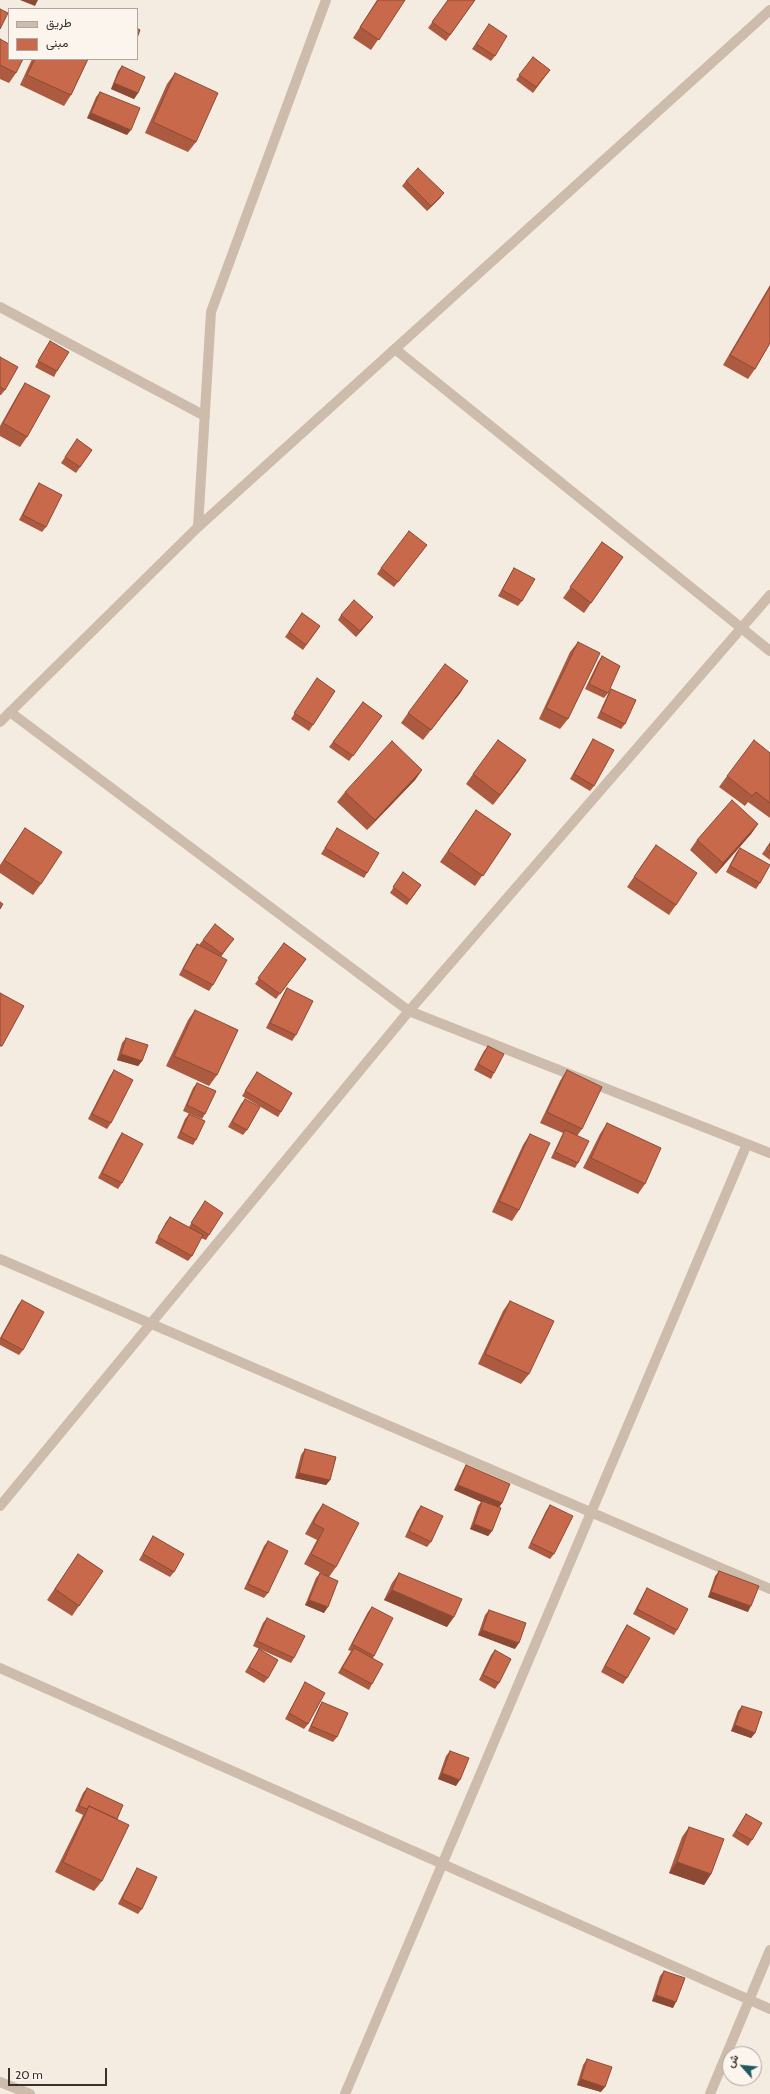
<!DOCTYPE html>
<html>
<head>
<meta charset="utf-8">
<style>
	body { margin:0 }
	#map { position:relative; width:770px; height:2094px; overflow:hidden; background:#f4ebe1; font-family:Cabin,Vazirmatn,sans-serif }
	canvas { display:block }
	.legend { position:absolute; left:8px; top:8px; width:130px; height:52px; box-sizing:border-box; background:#fbf5ee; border:1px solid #aea6a0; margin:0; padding:5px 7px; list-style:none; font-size:12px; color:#3b302b }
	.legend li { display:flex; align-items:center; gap:8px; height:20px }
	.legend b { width:20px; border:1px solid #aea6a0 }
	.north { position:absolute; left:722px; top:2046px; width:40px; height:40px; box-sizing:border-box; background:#fbf5ee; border:1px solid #aea6a0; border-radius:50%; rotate:297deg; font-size:11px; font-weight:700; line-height:16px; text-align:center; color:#3b302b }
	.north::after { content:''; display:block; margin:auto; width:14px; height:18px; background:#1f5a5e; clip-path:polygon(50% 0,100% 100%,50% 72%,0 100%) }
	.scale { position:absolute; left:8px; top:2068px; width:99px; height:18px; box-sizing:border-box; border:2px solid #3b302b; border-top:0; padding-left:5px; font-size:12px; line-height:14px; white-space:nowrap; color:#3b302b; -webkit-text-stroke:3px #fbf5ee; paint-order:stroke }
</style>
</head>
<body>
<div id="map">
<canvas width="770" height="2094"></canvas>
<ul class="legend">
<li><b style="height:5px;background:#cdbbac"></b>طريق</li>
<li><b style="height:11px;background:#c8694b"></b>مبنى</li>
</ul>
<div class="north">ش</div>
<div class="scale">20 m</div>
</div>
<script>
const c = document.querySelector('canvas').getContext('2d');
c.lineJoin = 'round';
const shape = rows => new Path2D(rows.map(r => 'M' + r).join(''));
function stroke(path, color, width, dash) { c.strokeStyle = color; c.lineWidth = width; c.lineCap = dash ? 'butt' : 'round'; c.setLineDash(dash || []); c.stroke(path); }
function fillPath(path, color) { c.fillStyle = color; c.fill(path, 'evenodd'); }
stroke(shape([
	[0,307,205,416],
	[395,349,770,651],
	[198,527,211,312,326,0],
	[10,712,409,1011,770,1153],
	[0,1259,770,1589],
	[0,1506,409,1011,770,595],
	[0,1668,770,2009],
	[0,2082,30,2094],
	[345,2094,747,1144],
	[710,2094,770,1950]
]), '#cdbbac', 10);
stroke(shape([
	[0,722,198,527,770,10]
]), '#cdbbac', 10);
fillPath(shape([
	[377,0,405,0,371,50,353,38],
	[448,0,475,0,446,41,428,28],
	[485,30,495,56,491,61,472,49],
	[0,39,16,73,9,83,0,79],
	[533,57,550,70,533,93,516,80],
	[32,59,88,59,71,95,64,106,20,85],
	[122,66,138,93,134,99,111,89,118,71],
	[175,73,196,142,188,152,145,133,167,84],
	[100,92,127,135,87,118,96,97],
	[406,181,444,193,440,198,427,211,402,186],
	[770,285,770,343,755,369,748,379,723,365],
	[50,341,57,371,54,377,35,367],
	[0,357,5,390,1,395,0,395],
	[25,383,27,437,20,447,0,436,0,426,18,394],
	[77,439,92,450,76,473,61,463],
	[39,483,46,527,42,532,19,520,35,489],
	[602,542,623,557,584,613,563,598],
	[423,550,394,587,377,574,381,568],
	[514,568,522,601,518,606,498,596,511,573],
	[302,613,320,626,303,650,285,637],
	[341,615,373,617,369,622,356,637,338,620],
	[578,642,568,719,560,729,539,719,570,652],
	[602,656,608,693,604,698,585,689,598,662],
	[317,678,335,691,309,731,291,719],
	[611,689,625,724,621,729,597,718,608,694],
	[461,692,423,740,401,723,408,713],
	[363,702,382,716,349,761,329,747],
	[593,739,594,786,590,791,570,779,590,744],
	[770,753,770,818,748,802,745,806,719,787,727,776],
	[526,760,493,805,466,784,473,774],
	[422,770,415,780,367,830,337,802,345,792],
	[476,810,511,834,475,886,440,862],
	[758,824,751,834,716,874,690,850,697,840],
	[25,828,41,884,33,895,0,873,0,865],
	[337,828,367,873,364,878,321,854],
	[770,843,770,860,762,854],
	[656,845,676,905,669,915,627,887],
	[740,848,760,883,756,889,726,872,736,853],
	[403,872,421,885,407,905,390,893],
	[203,940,230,944,221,957,213,985,209,991,179,975,193,949,197,944,199,945],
	[284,943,306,959,276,999,255,984],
	[287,988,296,1035,292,1041,266,1028,284,993],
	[195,1010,217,1075,209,1086,166,1066,188,1020],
	[126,1038,142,1061,138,1066,117,1060,122,1043],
	[488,1046,494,1073,491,1079,474,1070,484,1051],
	[114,1070,111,1123,107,1129,88,1119,110,1076],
	[567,1070,582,1129,577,1136,578,1163,575,1168,551,1158,563,1133,540,1123,560,1081],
	[257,1072,281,1112,278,1117,242,1096],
	[197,1083,205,1114,202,1119,183,1111,193,1088],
	[245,1099,247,1130,243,1135,228,1127,241,1104],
	[189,1114,196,1140,193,1145,177,1138,185,1119],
	[607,1123,645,1184,638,1194,583,1168,600,1134],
	[122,1133,122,1183,118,1189,98,1178,118,1139],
	[530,1134,519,1210,512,1221,492,1212,523,1145],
	[205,1201,209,1235,206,1240,201,1238,192,1256,188,1261,155,1243,166,1222,170,1217,189,1227],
	[22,1300,23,1350,19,1355,0,1345,0,1338,18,1305],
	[510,1301,529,1374,521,1384,478,1364,503,1311],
	[305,1449,330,1480,326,1485,295,1478,301,1455],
	[466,1465,502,1503,499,1507,492,1531,488,1536,470,1529,478,1506,481,1502,454,1490,463,1470],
	[323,1504,336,1567,329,1577,324,1613,305,1605,316,1578,320,1573,325,1575,304,1564,317,1540,305,1534,316,1514],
	[550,1505,554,1554,550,1559,528,1548,546,1511],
	[421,1506,431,1542,427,1547,405,1537,417,1511],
	[153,1536,174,1572,170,1577,139,1560],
	[268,1541,268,1593,264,1598,244,1589,264,1546],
	[78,1554,103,1571,72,1616,47,1600],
	[719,1571,748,1612,708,1597,715,1576],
	[399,1573,447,1627,384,1600,392,1583],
	[647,1588,677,1630,674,1635,633,1614,644,1593],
	[372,1607,374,1656,373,1658,372,1684,369,1690,338,1673,351,1651,348,1650,368,1612],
	[489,1610,515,1649,478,1635,485,1615],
	[267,1618,294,1658,291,1663,253,1646,263,1623],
	[627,1625,627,1678,623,1684,601,1672,623,1631],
	[259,1649,268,1678,264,1683,245,1672],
	[495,1650,499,1683,495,1689,479,1680,491,1655],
	[305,1682,308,1724,304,1729,285,1719,302,1688],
	[322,1702,337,1737,333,1742,308,1731,319,1707],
	[742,1706,755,1733,751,1738,731,1731,738,1711],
	[450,1751,456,1786,438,1779,446,1756],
	[87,1788,117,1819,102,1881,94,1891,55,1872,83,1815,75,1811,83,1793],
	[746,1814,752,1840,748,1846,732,1836],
	[689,1827,711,1874,704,1885,669,1873,682,1837],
	[137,1868,142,1909,138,1914,118,1904,134,1873],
	[664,1971,673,2008,652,2001,660,1976],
	[587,2059,601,2092,577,2085,583,2065]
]), '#ac5a40');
fillPath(shape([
	[20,0,38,0,35,6],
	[114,83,138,93,134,99,111,89],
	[91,113,131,130,127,135,87,118],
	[444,193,440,198,427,211,431,206],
	[373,617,369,622,356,637,360,631],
	[468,681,461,692,423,740,431,730],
	[526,760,519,771,493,805,500,795],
	[422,770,415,780,367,830,375,820],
	[758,824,751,834,716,874,723,863],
	[121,1054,142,1061,138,1066,117,1060],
	[299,1473,330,1480,326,1485,295,1478],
	[458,1485,502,1503,498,1509,454,1490],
	[474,1524,492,1531,488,1536,470,1529],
	[392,1590,454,1617,447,1627,384,1600],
	[711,1592,751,1606,748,1612,708,1597],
	[309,1600,328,1607,324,1613,305,1605],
	[482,1630,519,1643,515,1649,478,1635],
	[735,1725,755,1733,751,1738,731,1731],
	[442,1773,460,1780,456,1786,438,1779],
	[677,1862,711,1874,704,1885,669,1873],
	[656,1995,676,2002,673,2008,652,2001],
	[581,2079,605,2087,601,2092,577,2085]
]), '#8c4a34');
const building = shape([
	[378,0,405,0,379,40,360,27,378,0],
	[448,0,475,0,450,35,432,22,448,0],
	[0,9,8,13,0,29,0,9],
	[489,24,507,36,495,56,476,44,489,24],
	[137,28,140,30,137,38,137,28],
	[0,39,9,44,9,59,23,59,16,73,0,65,0,39],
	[533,57,550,70,536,87,519,75,533,57],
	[35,59,88,59,71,95,27,75,35,59],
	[122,66,145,77,138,93,114,83,122,66],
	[175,73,218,93,196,142,153,122,175,73],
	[100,92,140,108,131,130,91,113,100,92],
	[418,168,444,193,431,206,406,181,418,168],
	[770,287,770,343,755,369,730,355,770,287],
	[50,341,69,352,57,371,38,361,50,341],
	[0,357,18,367,5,390,0,387,0,357],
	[25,383,50,396,27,437,3,423,25,383],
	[77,439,92,450,80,467,65,457,77,439],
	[39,483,62,495,46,527,23,515,39,483],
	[409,531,427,545,398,582,381,568,409,531],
	[602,542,623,557,591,603,570,587,602,542],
	[514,568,535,579,522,601,502,590,514,568],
	[354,600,373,617,360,631,341,615,354,600],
	[302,613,320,626,306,645,289,632,302,613],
	[578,642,600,653,568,719,546,708,578,642],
	[602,656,620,666,608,693,589,684,602,656],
	[445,664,468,681,431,730,408,713,445,664],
	[317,678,335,691,313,725,294,713,317,678],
	[611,689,636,700,625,724,601,712,611,689],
	[363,702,382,716,353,756,333,742,363,702],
	[593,739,614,750,594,786,574,774,593,739],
	[498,740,526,760,500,795,473,774,498,740],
	[754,740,770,753,770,803,756,792,752,796,727,776,754,740],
	[392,741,422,770,375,820,345,792,392,741],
	[732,800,758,824,723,863,697,840,732,800],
	[476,810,511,834,483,876,448,851,476,810],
	[25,828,62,852,41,884,4,860,25,828],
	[337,828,379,853,367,873,325,848,337,828],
	[770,843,770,852,766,849,770,843],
	[656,845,697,873,676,905,634,877,656,845],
	[740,848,770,865,760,883,730,866,740,848],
	[403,872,421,885,410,900,393,887,403,872],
	[0,902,3,904,0,909,0,902],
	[215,924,234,939,222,954,203,940,215,924],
	[284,943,306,959,280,994,258,978,284,943],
	[197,944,227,960,213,985,183,969,197,944],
	[287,988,313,1001,296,1035,270,1023,287,988],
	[0,993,24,1006,2,1046,0,1046,0,993],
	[195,1010,238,1030,217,1075,174,1056,195,1010],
	[126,1038,148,1045,142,1061,121,1054,126,1038],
	[488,1046,504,1054,494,1073,478,1064,488,1046],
	[114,1070,133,1080,111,1123,92,1114,114,1070],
	[567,1070,602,1087,582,1129,547,1112,567,1070],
	[257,1072,292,1093,281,1112,245,1091,257,1072],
	[197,1083,216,1091,205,1114,187,1105,197,1083],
	[245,1099,260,1107,247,1130,232,1122,245,1099],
	[189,1114,205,1121,196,1140,181,1132,189,1114],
	[607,1123,661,1148,645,1184,591,1158,607,1123],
	[565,1130,589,1141,578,1163,555,1152,565,1130],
	[122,1133,143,1144,122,1183,102,1173,122,1133],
	[530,1134,550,1143,519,1210,499,1201,530,1134],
	[205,1201,223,1213,209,1235,191,1223,205,1201],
	[170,1217,203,1235,192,1256,158,1237,170,1217],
	[22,1300,44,1312,23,1350,1,1338,22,1300],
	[510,1301,554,1321,529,1374,485,1354,510,1301],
	[305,1449,336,1457,330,1480,299,1473,305,1449],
	[466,1465,510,1484,502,1503,458,1485,466,1465],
	[482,1501,501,1508,492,1531,474,1524,482,1501],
	[323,1504,359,1523,336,1567,311,1554,324,1529,313,1523,323,1504],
	[550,1505,573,1516,554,1554,531,1543,550,1505],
	[421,1506,443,1516,431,1542,409,1531,421,1506],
	[153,1536,184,1554,174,1572,143,1554,153,1536],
	[268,1541,288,1551,268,1593,248,1584,268,1541],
	[78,1554,103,1571,79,1606,55,1589,78,1554],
	[719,1571,759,1586,751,1606,711,1592,719,1571],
	[320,1573,338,1581,328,1607,309,1600,320,1573],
	[399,1573,462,1599,454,1617,392,1590,399,1573],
	[647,1588,688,1609,677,1630,637,1609,647,1588],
	[372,1607,393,1618,374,1656,352,1644,372,1607],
	[489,1610,526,1623,519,1643,482,1630,489,1610],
	[267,1618,305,1636,294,1658,257,1641,267,1618],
	[627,1625,650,1638,627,1678,605,1666,627,1625],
	[354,1648,383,1664,372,1684,342,1668,354,1648],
	[259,1649,278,1660,268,1678,249,1667,259,1649],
	[495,1650,511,1659,499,1683,483,1675,495,1650],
	[305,1682,325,1693,308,1724,289,1713,305,1682],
	[322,1702,348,1713,337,1737,311,1726,322,1702],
	[742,1706,762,1712,755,1733,735,1725,742,1706],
	[450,1751,469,1758,460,1780,442,1773,450,1751],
	[87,1788,123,1805,117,1819,89,1806,87,1809,79,1806,87,1788],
	[89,1806,129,1825,102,1881,63,1862,89,1806],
	[746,1814,762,1823,752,1840,736,1831,746,1814],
	[689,1827,724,1839,711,1874,677,1862,689,1827],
	[137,1868,157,1877,142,1909,122,1899,137,1868],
	[664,1971,685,1978,676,2002,656,1995,664,1971],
	[587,2059,612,2067,605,2087,581,2079,587,2059]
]);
fillPath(building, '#c8694b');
stroke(building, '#8c4a34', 1);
</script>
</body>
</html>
